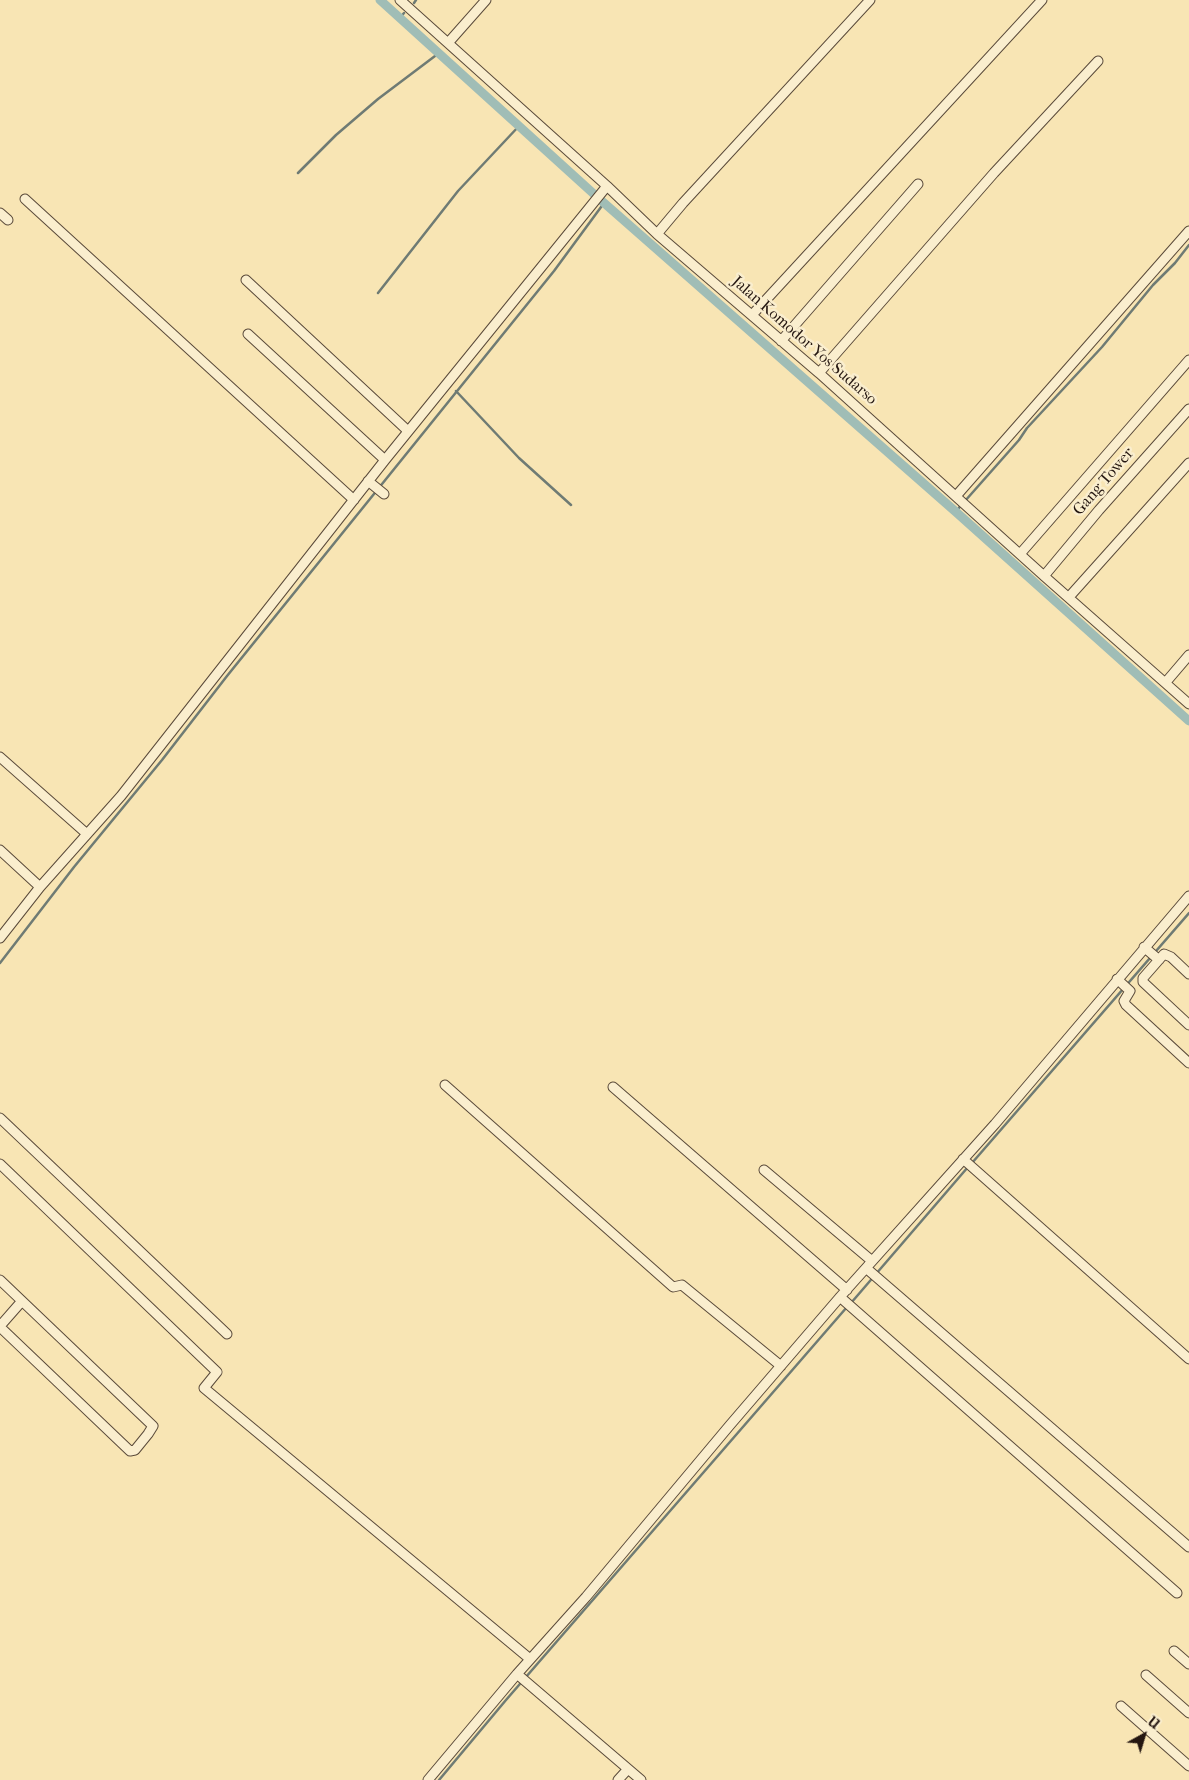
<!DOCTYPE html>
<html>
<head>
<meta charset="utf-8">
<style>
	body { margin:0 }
	#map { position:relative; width:1189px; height:1780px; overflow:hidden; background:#f8e5b4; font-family:"IM FELL French Canon",serif }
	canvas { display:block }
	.north { position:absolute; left:1119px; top:1710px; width:50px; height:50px; -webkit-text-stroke:4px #faeece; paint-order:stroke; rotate:39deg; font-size:14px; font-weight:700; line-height:20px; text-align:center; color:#251711 }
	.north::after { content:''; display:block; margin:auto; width:18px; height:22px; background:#251711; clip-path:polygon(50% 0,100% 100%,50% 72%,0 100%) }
</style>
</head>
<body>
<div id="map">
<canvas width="1189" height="1780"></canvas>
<div class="north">U</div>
</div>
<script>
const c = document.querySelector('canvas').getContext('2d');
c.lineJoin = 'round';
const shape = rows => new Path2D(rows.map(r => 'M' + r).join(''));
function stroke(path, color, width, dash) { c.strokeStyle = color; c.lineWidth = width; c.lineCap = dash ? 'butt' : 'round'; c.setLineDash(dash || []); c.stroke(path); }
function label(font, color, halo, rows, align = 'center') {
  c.font = font + ' "IM FELL French Canon",serif'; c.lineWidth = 5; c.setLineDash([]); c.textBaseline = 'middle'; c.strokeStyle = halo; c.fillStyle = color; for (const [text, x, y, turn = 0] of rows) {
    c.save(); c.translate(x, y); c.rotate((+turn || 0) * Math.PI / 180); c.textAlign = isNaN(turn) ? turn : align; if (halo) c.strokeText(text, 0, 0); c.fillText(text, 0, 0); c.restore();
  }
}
stroke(shape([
	[414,3,416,0],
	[400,18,404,13],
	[298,173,336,135,378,99,439,53],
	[378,293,458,191,519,126],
	[456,391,519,458,571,505],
	[965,501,1019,440,1027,428,1102,347,1153,285,1175,263,1189,245],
	[956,512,961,505],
	[0,963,74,867,162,760,227,676,554,271,604,203],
	[972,1163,1189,913],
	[851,1303,968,1167],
	[439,1780,506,1700,847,1307]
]), '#6f7b74', 2.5);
stroke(shape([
	[380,0,595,195,956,512,1189,721]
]), '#a0bdb6', 9);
const minor = shape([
	[400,0,607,186,657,234,819,373,1044,576,1189,704],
	[448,43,486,0],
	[25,199,354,500],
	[0,213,8,220],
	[657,234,683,203,870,0],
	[246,280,408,431],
	[752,315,1042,0],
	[248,334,385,460],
	[781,341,918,184],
	[819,373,994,173,1098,61],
	[368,481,384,494],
	[956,496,1189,231],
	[1020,554,1189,360],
	[1044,576,1099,510,1189,409],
	[1069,597,1189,463],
	[1166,682,1189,655],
	[0,757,87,834],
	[0,850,40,887],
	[0,938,40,887,121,796,385,460,607,186],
	[1144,947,1159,960],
	[1189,974,1171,957,1164,954,1143,978,1143,982,1189,1025],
	[1117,979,1130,991,1124,1001,1126,1005,1189,1063],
	[445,1085,673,1287,682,1285,781,1366],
	[613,1087,847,1290],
	[0,1118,227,1334],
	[963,1159,1189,1359],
	[0,1164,217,1372,204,1388,530,1659],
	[764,1170,872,1261],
	[866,1268,1189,1547],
	[0,1280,153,1426,148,1434,135,1450,130,1451,0,1327],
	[840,1297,1177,1593],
	[0,1326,22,1301],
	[1174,1651,1189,1664],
	[517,1674,641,1780],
	[1146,1675,1189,1713],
	[1121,1706,1189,1766],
	[428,1780,517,1674,586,1597,730,1425,840,1297,995,1124,1189,896],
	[618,1780,628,1769]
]);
stroke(minor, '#5a4a3a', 11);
stroke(minor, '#faeece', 9);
label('16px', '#251711', '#faeece', [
	["Jalan Komodor Yos Sudarso",804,341,41],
	["Gang Tower",1104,482,-49]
]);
</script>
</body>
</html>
